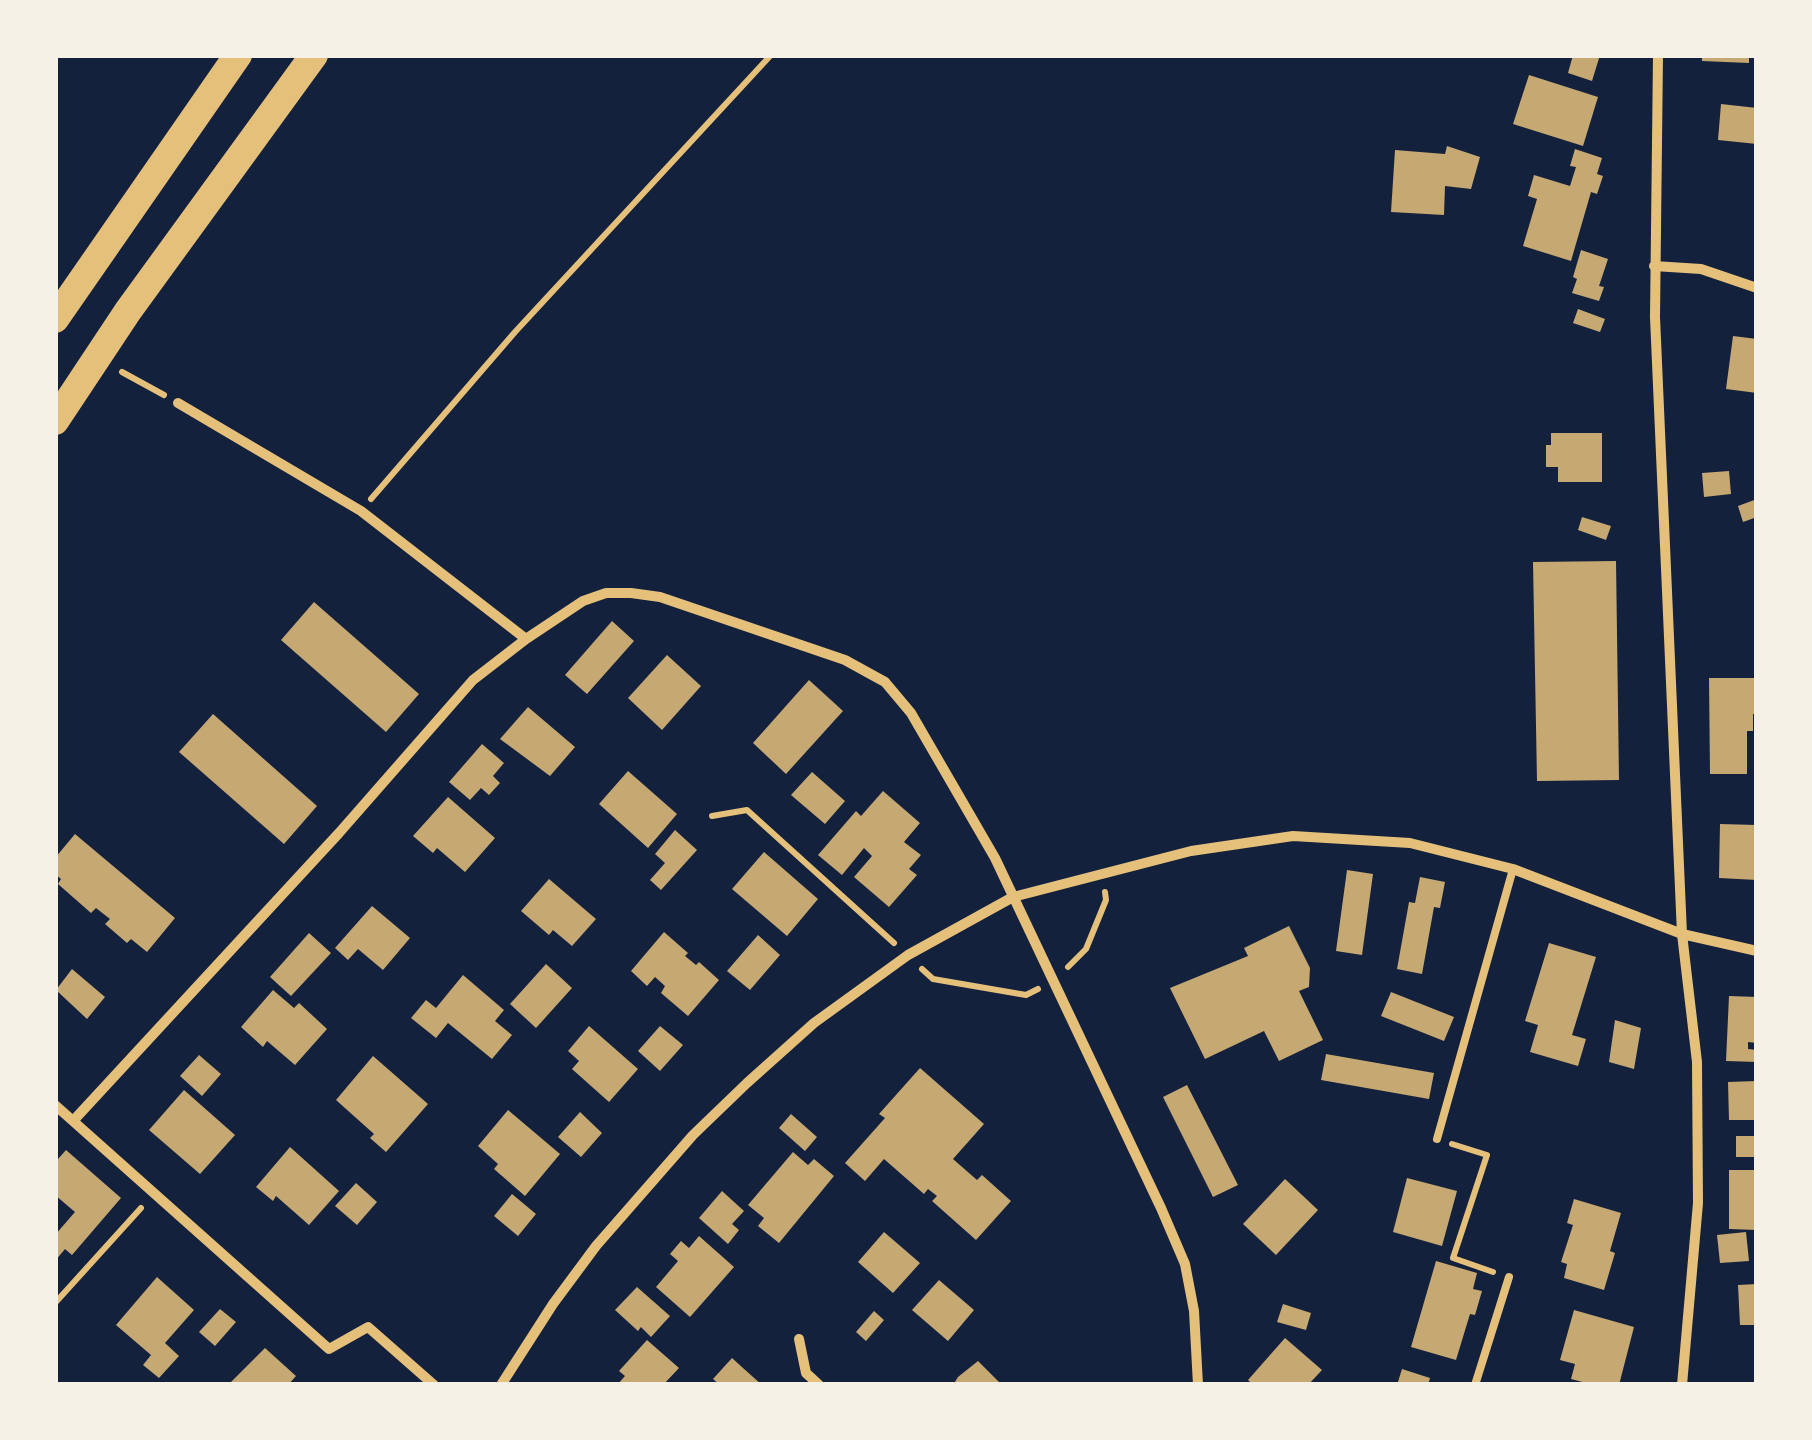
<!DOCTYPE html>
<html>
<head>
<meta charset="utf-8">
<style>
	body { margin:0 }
	#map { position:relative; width:1812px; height:1440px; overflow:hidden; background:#14213d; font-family:Raleway,sans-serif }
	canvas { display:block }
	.frame { position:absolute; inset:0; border:58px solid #f6f1e7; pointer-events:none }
</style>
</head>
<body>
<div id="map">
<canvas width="1812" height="1440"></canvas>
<div class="frame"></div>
</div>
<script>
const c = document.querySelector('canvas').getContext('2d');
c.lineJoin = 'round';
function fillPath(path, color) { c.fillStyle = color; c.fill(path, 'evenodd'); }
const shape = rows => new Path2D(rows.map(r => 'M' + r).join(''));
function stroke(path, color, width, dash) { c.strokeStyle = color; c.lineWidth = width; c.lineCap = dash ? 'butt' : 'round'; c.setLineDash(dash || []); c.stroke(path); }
fillPath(shape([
	[1573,55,1600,55,1592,81,1568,73],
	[1702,55,1749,55,1749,63,1702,61],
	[1529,75,1598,97,1583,146,1513,124],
	[1721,104,1757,108,1757,144,1718,140],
	[1447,146,1480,157,1471,189,1445,186,1444,215,1391,212,1395,150,1445,154],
	[1575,149,1602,158,1597,174,1603,176,1597,194,1591,192,1571,261,1523,246,1537,199,1528,196,1534,175,1570,186,1576,167,1570,166],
	[1581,250,1608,259,1599,286,1604,287,1599,301,1572,293,1577,279,1573,277],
	[1578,309,1605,319,1600,332,1573,323],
	[1733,336,1757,339,1757,393,1726,389],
	[1551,433,1602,433,1602,482,1558,482,1558,467,1546,467,1546,445,1551,445],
	[1729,471,1731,494,1704,497,1702,473],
	[1757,499,1757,517,1743,522,1738,506],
	[1582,517,1611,526,1606,540,1578,530],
	[1616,561,1619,780,1537,781,1533,562],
	[314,602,419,694,386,732,281,640],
	[612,621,634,641,587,694,565,675],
	[667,655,701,686,662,730,628,698],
	[1709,678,1757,678,1757,714,1753,714,1753,731,1747,731,1747,774,1710,774],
	[809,680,843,711,786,774,753,743],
	[528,707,575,747,550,776,500,739],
	[213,714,317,806,284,844,179,752],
	[482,744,504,763,493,776,500,783,489,795,481,788,470,800,449,782],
	[628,771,677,814,648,848,599,804],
	[812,772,845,801,825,824,791,795],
	[883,791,920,823,904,842,921,855,909,869,917,875,889,907,854,877,872,856,864,848,842,875,818,855,856,811,861,816],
	[448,797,495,838,465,872,437,848,433,853,413,836],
	[1720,824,1757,825,1757,880,1719,878],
	[675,830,697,850,661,890,650,880,665,863,655,854],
	[75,834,175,918,147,952,131,939,127,943,105,924,110,919,96,908,91,913,58,884,61,879,55,874,55,858],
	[764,852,818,899,787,936,732,889],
	[1347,870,1373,874,1362,955,1336,951],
	[1420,877,1445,882,1440,908,1434,907,1422,974,1397,969,1409,902,1415,903],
	[549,879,596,919,572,946,553,930,549,935,521,911],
	[372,906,410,938,383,970,358,949,348,960,335,948],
	[1289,926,1310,968,1309,987,1299,991,1323,1040,1279,1061,1264,1031,1205,1059,1170,988,1248,956,1244,948],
	[664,932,688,953,685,956,696,965,699,962,719,980,688,1016,661,993,665,986,655,977,647,986,631,971],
	[309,933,331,953,291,996,270,977],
	[758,935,780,955,750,990,727,971],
	[1549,943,1596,957,1572,1035,1586,1039,1578,1066,1530,1052,1538,1025,1525,1021],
	[546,964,572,988,536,1028,510,1004],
	[72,969,105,997,87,1019,56,990],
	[463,975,504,1010,495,1021,512,1035,492,1059,448,1023,436,1038,411,1018,426,1000,436,1008],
	[273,990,294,1008,299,1003,327,1029,295,1065,267,1041,263,1047,241,1027],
	[1391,992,1454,1017,1444,1041,1381,1016],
	[1729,996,1757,997,1757,1043,1748,1042,1748,1049,1757,1050,1757,1062,1726,1061],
	[1615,1020,1641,1028,1634,1069,1609,1062],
	[589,1026,638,1069,609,1102,572,1069,579,1061,568,1051],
	[660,1026,683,1045,660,1071,638,1051],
	[1326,1054,1434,1073,1429,1099,1321,1080],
	[199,1055,221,1074,202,1096,180,1076],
	[373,1056,428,1104,386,1152,370,1138,374,1134,336,1100],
	[920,1068,984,1124,953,1159,977,1180,982,1175,1011,1201,976,1240,932,1201,937,1196,928,1189,924,1194,884,1159,865,1181,845,1163,885,1118,879,1114],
	[1757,1081,1757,1120,1729,1120,1728,1082],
	[1187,1085,1238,1185,1213,1197,1163,1097],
	[184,1090,235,1135,200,1174,149,1130],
	[508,1110,560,1154,525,1196,494,1169,498,1164,478,1146],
	[580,1112,602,1133,581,1157,558,1137],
	[791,1114,817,1137,805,1151,779,1128],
	[1736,1136,1757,1136,1757,1157,1736,1157],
	[290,1147,339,1191,309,1225,276,1196,273,1201,256,1187],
	[66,1150,121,1198,72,1255,65,1249,55,1261,55,1235,75,1212,55,1195,55,1157,58,1159],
	[793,1152,808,1165,814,1159,834,1176,779,1243,758,1226,764,1218,748,1205],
	[1729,1170,1757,1170,1757,1230,1729,1229],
	[1407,1178,1457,1191,1442,1246,1393,1232],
	[1285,1179,1318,1210,1276,1255,1243,1224],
	[356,1183,377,1202,357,1225,335,1206],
	[722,1191,744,1211,732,1224,739,1230,728,1244,699,1218],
	[512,1194,536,1214,518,1236,494,1216],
	[1574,1199,1621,1213,1610,1251,1615,1253,1604,1290,1564,1278,1567,1264,1561,1262,1573,1225,1567,1223],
	[884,1232,920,1263,893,1293,858,1262],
	[1746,1232,1749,1261,1720,1263,1717,1235],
	[699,1236,734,1267,690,1317,656,1287,678,1261,670,1254,681,1241,689,1248],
	[1436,1261,1477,1273,1473,1289,1482,1291,1475,1315,1470,1314,1456,1360,1411,1347],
	[157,1277,194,1310,165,1343,179,1356,159,1378,143,1365,151,1355,116,1325],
	[939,1280,974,1310,948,1341,912,1310],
	[1757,1284,1757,1325,1740,1325,1738,1285],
	[637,1287,670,1316,651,1337,641,1327,638,1331,615,1310],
	[1283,1304,1311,1313,1306,1330,1277,1322],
	[220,1309,236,1322,215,1346,199,1332],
	[1574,1310,1634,1327,1619,1385,1594,1385,1571,1379,1575,1364,1560,1360],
	[874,1311,884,1320,866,1341,856,1332],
	[1285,1338,1322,1370,1308,1385,1253,1385,1248,1380],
	[647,1340,679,1368,663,1385,617,1385,625,1376,619,1371],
	[265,1348,296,1376,288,1385,228,1385],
	[732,1358,743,1368,762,1385,720,1385,713,1379],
	[978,1361,1002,1385,953,1385,958,1377],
	[1402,1369,1430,1378,1428,1385,1397,1385]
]), '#c6a872');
stroke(shape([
	[122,372,164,395],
	[371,499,515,332,771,55],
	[712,816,747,810,894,943],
	[1068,967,1086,949,1106,900,1105,892],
	[922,969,933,979,1026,995,1038,989],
	[1452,1144,1487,1155,1453,1258,1493,1272],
	[55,1303,141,1208]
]), '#e5c07b', 6);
stroke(shape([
	[1437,1139,1513,869],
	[1475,1385,1509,1277]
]), '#e5c07b', 8);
stroke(shape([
	[1658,55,1655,317,1682,934,1697,1062,1698,1203,1682,1385],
	[1654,266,1701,269,1757,288],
	[178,403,361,511,526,639,583,601,606,593,631,593,660,597,845,660,885,682,911,713,995,858,1161,1208,1185,1264,1194,1311,1198,1385],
	[55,1105,73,1121,339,833,473,680,526,639],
	[73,1121,329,1349,368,1327,434,1385],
	[799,1339,806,1373,819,1385],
	[501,1385,553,1304,596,1246,693,1135,747,1083,814,1023,908,955,1013,897,1191,851,1293,836,1410,843,1513,869,1682,934,1757,951]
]), '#e5c07b', 10);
stroke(shape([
	[55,319,238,55],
	[55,421,128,311,314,55]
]), '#e5c07b', 28);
</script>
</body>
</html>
